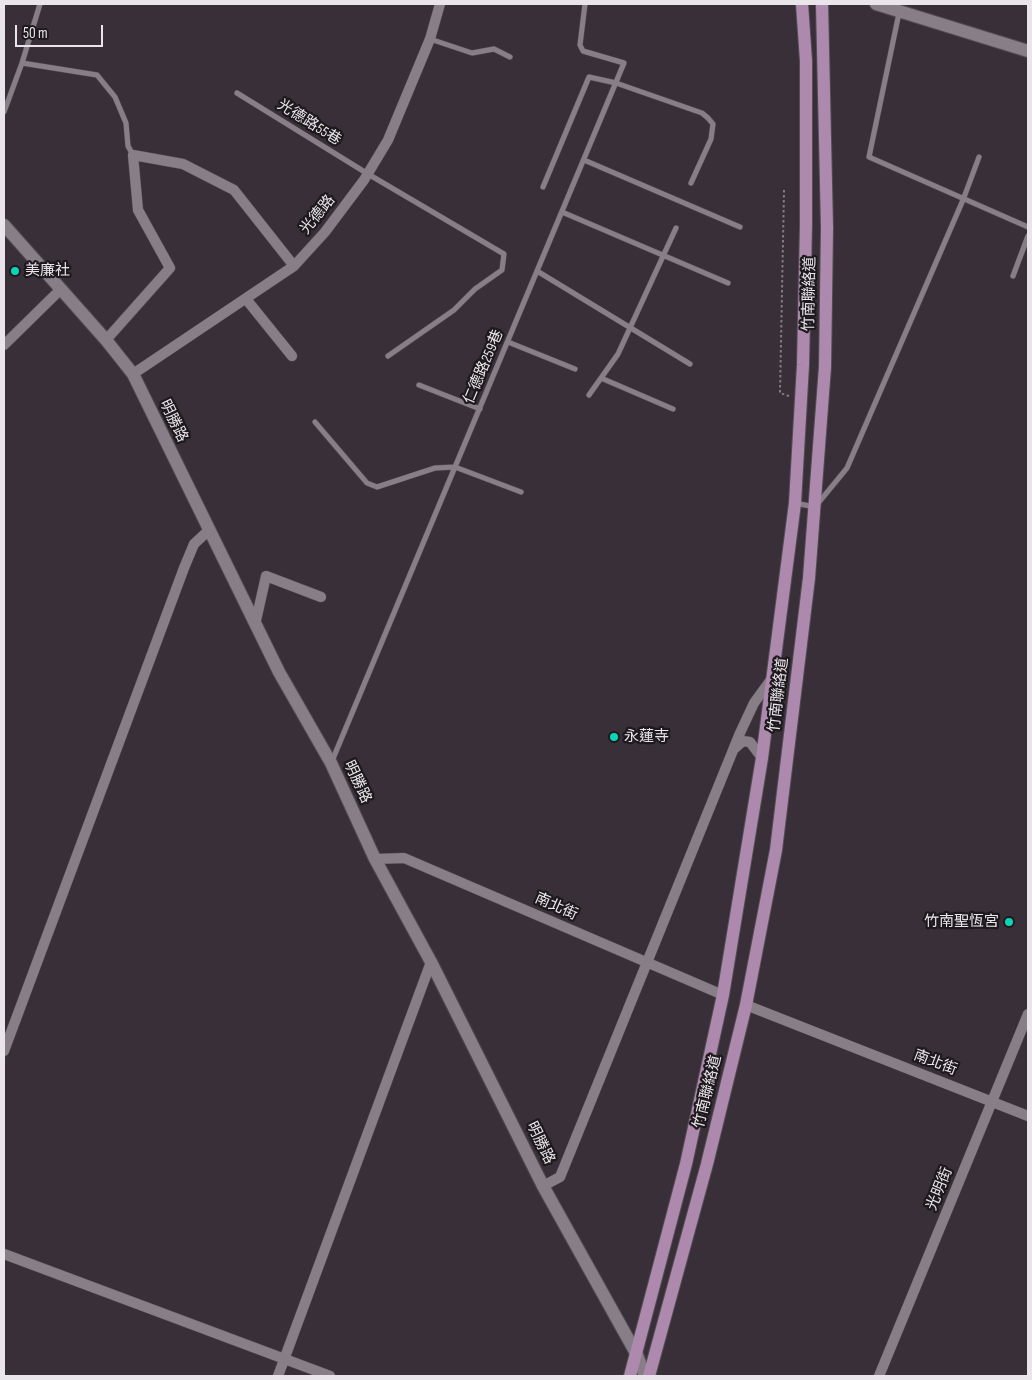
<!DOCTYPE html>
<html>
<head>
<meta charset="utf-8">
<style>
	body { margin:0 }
	#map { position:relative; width:1032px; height:1380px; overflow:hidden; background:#382f38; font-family:"Sofia Sans Condensed",sans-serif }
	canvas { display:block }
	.frame { position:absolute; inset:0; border:5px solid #eae5ea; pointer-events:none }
	.scale { position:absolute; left:15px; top:25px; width:88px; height:22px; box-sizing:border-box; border:2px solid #eae5ea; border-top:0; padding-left:6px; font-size:15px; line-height:18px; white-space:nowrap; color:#eae5ea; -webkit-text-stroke:4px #1d191d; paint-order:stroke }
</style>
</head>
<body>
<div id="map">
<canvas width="1032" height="1380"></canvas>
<div class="frame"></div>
<div class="scale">50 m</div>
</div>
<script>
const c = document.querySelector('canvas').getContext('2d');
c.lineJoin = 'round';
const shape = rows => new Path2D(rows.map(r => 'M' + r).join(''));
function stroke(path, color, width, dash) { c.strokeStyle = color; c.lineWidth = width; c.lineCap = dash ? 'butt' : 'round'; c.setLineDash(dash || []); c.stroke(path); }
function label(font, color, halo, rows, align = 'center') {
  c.font = font + ' "Sofia Sans Condensed","Noto Sans TC",sans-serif'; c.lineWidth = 4.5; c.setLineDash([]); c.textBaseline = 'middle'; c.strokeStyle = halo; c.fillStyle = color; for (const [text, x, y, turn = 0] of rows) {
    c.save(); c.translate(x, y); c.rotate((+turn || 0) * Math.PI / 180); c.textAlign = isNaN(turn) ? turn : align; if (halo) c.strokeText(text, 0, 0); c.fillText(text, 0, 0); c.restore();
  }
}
const lane = shape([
	[899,13,869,157,1028,227],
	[430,39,472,53,494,49,510,57],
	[22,63,97,75,115,97,126,123,128,146,133,155],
	[237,93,368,174,504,254,502,270,475,289,454,310,388,356],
	[4,112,22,63,40,4],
	[584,160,740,227],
	[543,187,589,77,616,83,702,113,708,118,713,124,711,139,691,183],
	[562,212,728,283],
	[537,271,690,364],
	[1013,276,1028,236],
	[508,342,575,369],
	[601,378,673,409],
	[419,385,480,409],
	[589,395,618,354,676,228],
	[315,422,367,483,377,487,435,468,455,467,521,492],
	[795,503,815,507,847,468,963,200,979,157],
	[332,761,624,63,583,51,580,45,585,4]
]);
const street = shape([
	[246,299,292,356],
	[106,340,170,268,138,210,133,155,183,164,234,190,294,266],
	[4,345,61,289],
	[133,374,294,266,325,232,364,180,388,140,430,39,440,4],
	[255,625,266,576,321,597],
	[734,749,743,741,750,742,762,758],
	[375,859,404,858,723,995],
	[746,1005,1028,1116],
	[4,1051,184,568,194,544,208,531],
	[543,1186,560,1177,740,733,754,703,773,677],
	[4,1254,330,1376],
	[278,1376,431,962],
	[879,1376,1028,1014]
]);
const secondary = shape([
	[876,4,1028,51],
	[4,225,106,340,133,374,279,672,331,763,375,859,431,962,543,1186,637,1355,645,1376]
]);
const primary = shape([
	[630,1376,686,1164,723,995,762,758,795,503,803,365,806,225,806,61,802,4],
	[649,1376,707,1164,746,1005,776,850,809,578,825,367,827,228,822,4]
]);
stroke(lane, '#544d54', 6);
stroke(street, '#544d54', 11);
stroke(secondary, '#544d54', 14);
stroke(primary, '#544d54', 14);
stroke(shape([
	[784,190,780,393,789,396]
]), '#827b82', 2, [2.5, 2.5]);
stroke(lane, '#887e88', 5);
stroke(street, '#887e88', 10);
stroke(secondary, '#887e88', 12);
stroke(primary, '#ae89ae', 12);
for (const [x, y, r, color] of [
	[15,271,5,"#0cd5b5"],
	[614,737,5,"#0cd5b5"],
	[1009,922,5,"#0cd5b5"]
]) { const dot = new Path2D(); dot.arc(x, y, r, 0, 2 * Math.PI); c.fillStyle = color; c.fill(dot); stroke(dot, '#1d191d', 2); }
label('15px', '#eae5ea', '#1d191d', [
	["光德路55巷",309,123,32],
	["光德路",318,215,-51],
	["竹南聯絡道",810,294,-89],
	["仁德路259巷",484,367,-67],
	["明勝路",173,421,64],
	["竹南聯絡道",779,695,-83],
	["明勝路",357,782,65],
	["南北街",556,907,24],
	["南北街",935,1063,21],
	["竹南聯絡道",708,1092,-76],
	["明勝路",540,1143,64],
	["光明街",940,1189,-68]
]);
label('15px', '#eae5ea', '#1d191d', [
	["美廉社",25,271],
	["永蓮寺",624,737],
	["竹南聖恆宮",999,922,"right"]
], 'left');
</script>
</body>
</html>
